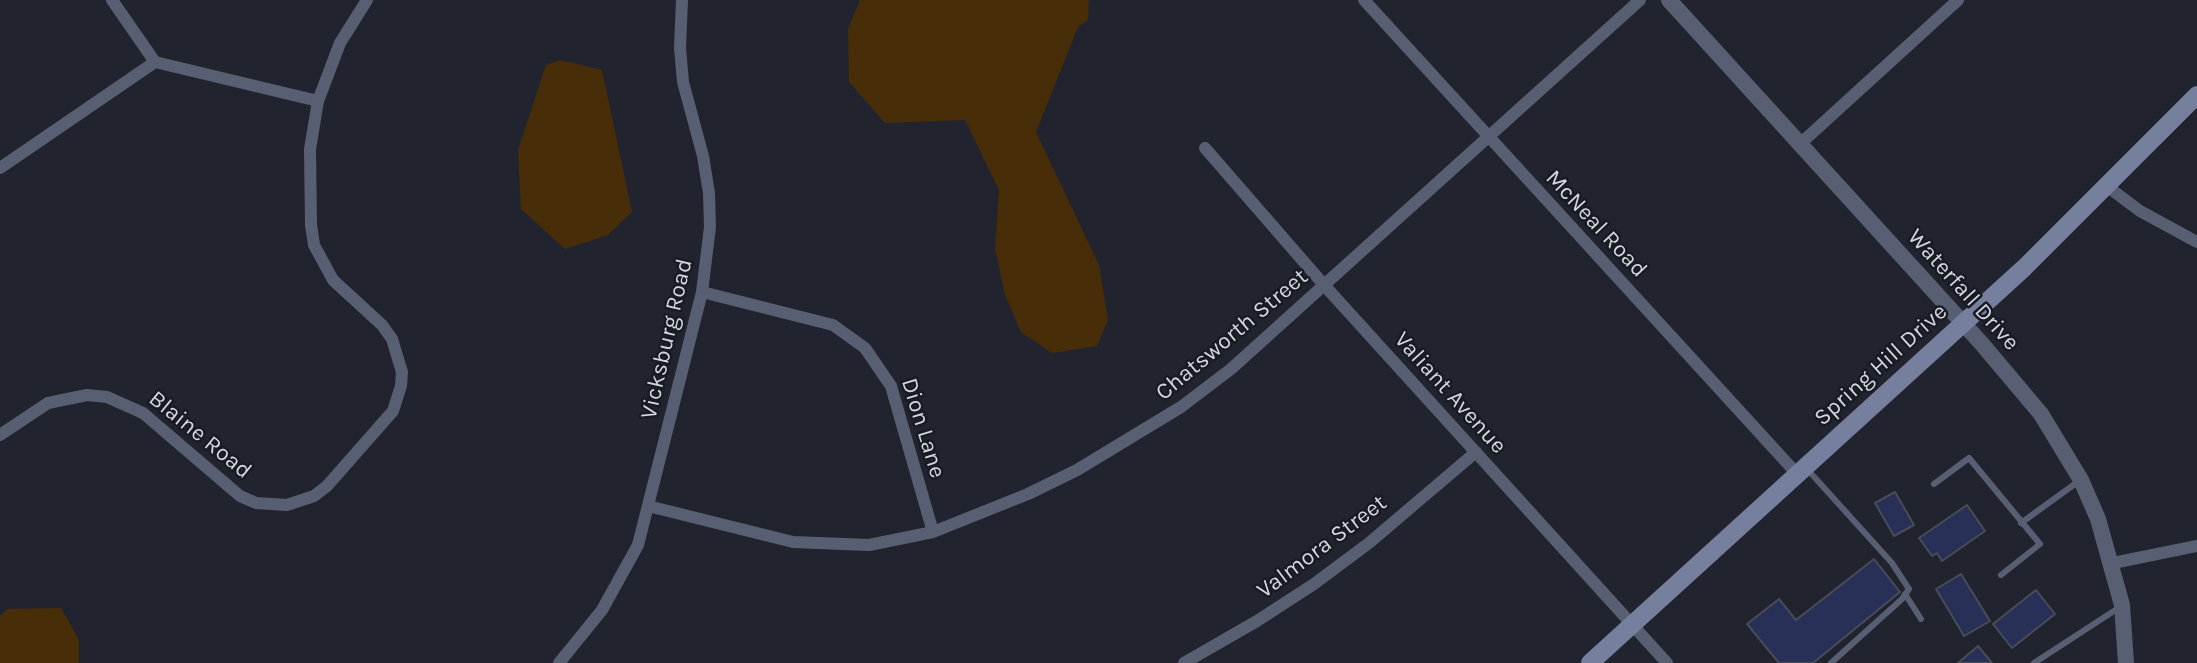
<!DOCTYPE html>
<html>
<head>
<meta charset="utf-8">
<style>
	body { margin:0 }
	canvas { display:block; background:#21242e }
</style>
</head>
<body>
<canvas width="2197" height="663"></canvas>
<script>
const c = document.querySelector('canvas').getContext('2d');
c.lineJoin = 'round';
function fillPath(path, color) { c.fillStyle = color; c.fill(path, 'evenodd'); }
const shape = rows => new Path2D(rows.map(r => 'M' + r).join(''));
function stroke(path, color, width, dash) { c.strokeStyle = color; c.lineWidth = width; c.lineCap = dash ? 'butt' : 'round'; c.setLineDash(dash || []); c.stroke(path); }
function label(font, color, halo, rows, align = 'center') {
  c.font = font + ' Karla,sans-serif'; c.lineWidth = 5; c.setLineDash([]); c.textBaseline = 'middle'; c.strokeStyle = halo; c.fillStyle = color; for (const [text, x, y, turn = 0] of rows) {
    c.save(); c.translate(x, y); c.rotate((+turn || 0) * Math.PI / 180); c.textAlign = isNaN(turn) ? turn : align; if (halo) c.strokeText(text, 0, 0); c.fillText(text, 0, 0); c.restore();
  }
}
fillPath(shape([
	[860,0,1089,0,1088,20,1078,27,1036,132,1099,265,1108,320,1097,346,1052,353,1021,332,1005,295,995,249,999,190,965,120,885,123,849,82,848,29],
	[560,60,602,70,632,212,608,235,565,249,521,209,518,150,546,65],
	[61,608,79,640,79,663,0,663,0,616,7,609]
]), '#472d08');
const building = shape([
	[1895,492,1914,525,1894,536,1875,503,1895,492],
	[1967,505,1985,531,1942,561,1937,553,1932,556,1919,538,1967,505],
	[1874,559,1900,592,1813,663,1779,663,1747,624,1779,599,1796,620,1874,559],
	[1961,574,1990,621,1964,636,1936,589,1961,574],
	[2036,590,2055,614,2012,648,1993,624,2036,590],
	[1978,646,1992,663,1958,663,1978,646]
]);
fillPath(building, '#283057');
stroke(building, '#484c58', 2);
stroke(shape([
	[1807,469,1892,563,1909,589,1902,599,1831,663],
	[1934,484,1969,458,2040,544,2001,575],
	[2021,523,2079,481],
	[1905,594,1921,619],
	[2034,663,2120,607]
]), '#595f72', 6);
stroke(shape([
	[112,0,155,62],
	[1364,0,1798,475],
	[155,62,318,101],
	[1800,144,1958,0],
	[1205,148,1324,285,1667,663],
	[0,168,155,62],
	[2108,187,2140,211,2197,242],
	[702,292,833,325,865,348,891,386,933,532],
	[0,435,48,403,87,395,107,397,143,413,240,496,256,503,287,505,314,496,327,486,393,411,401,386,402,372,392,339,382,325,333,280,314,245,311,225,310,149,318,101,340,43,367,0],
	[648,506,793,542,869,545,933,532,1028,494,1077,470,1181,407,1231,369,1640,0],
	[2113,563,2197,546],
	[559,663,602,610,638,545,702,292,710,227,709,193,703,156,683,82,680,48,682,0],
	[1184,663,1257,621,1314,584,1369,543,1476,452]
]), '#595f72', 12);
stroke(shape([
	[1669,0,1982,344,2041,414,2081,480,2098,519,2122,605,2126,663]
]), '#595f72', 16);
stroke(shape([
	[1590,663,2024,268,2197,95]
]), '#777f9e', 18);
label('23px', '#d4d6dd', '#181a24', [
	["McNeal Road",1596,224,47],
	["Waterfall Drive",1963,290,48],
	["Chatsworth Street",1232,335,-40],
	["Vicksburg Road",667,339,-77],
	["Spring Hill Drive",1881,365,-42],
	["Valiant Avenue",1450,393,48],
	["Dion Lane",923,428,73],
	["Blaine Road",200,435,39],
	["Valmora Street",1322,547,-37]
]);
</script>
</body>
</html>
